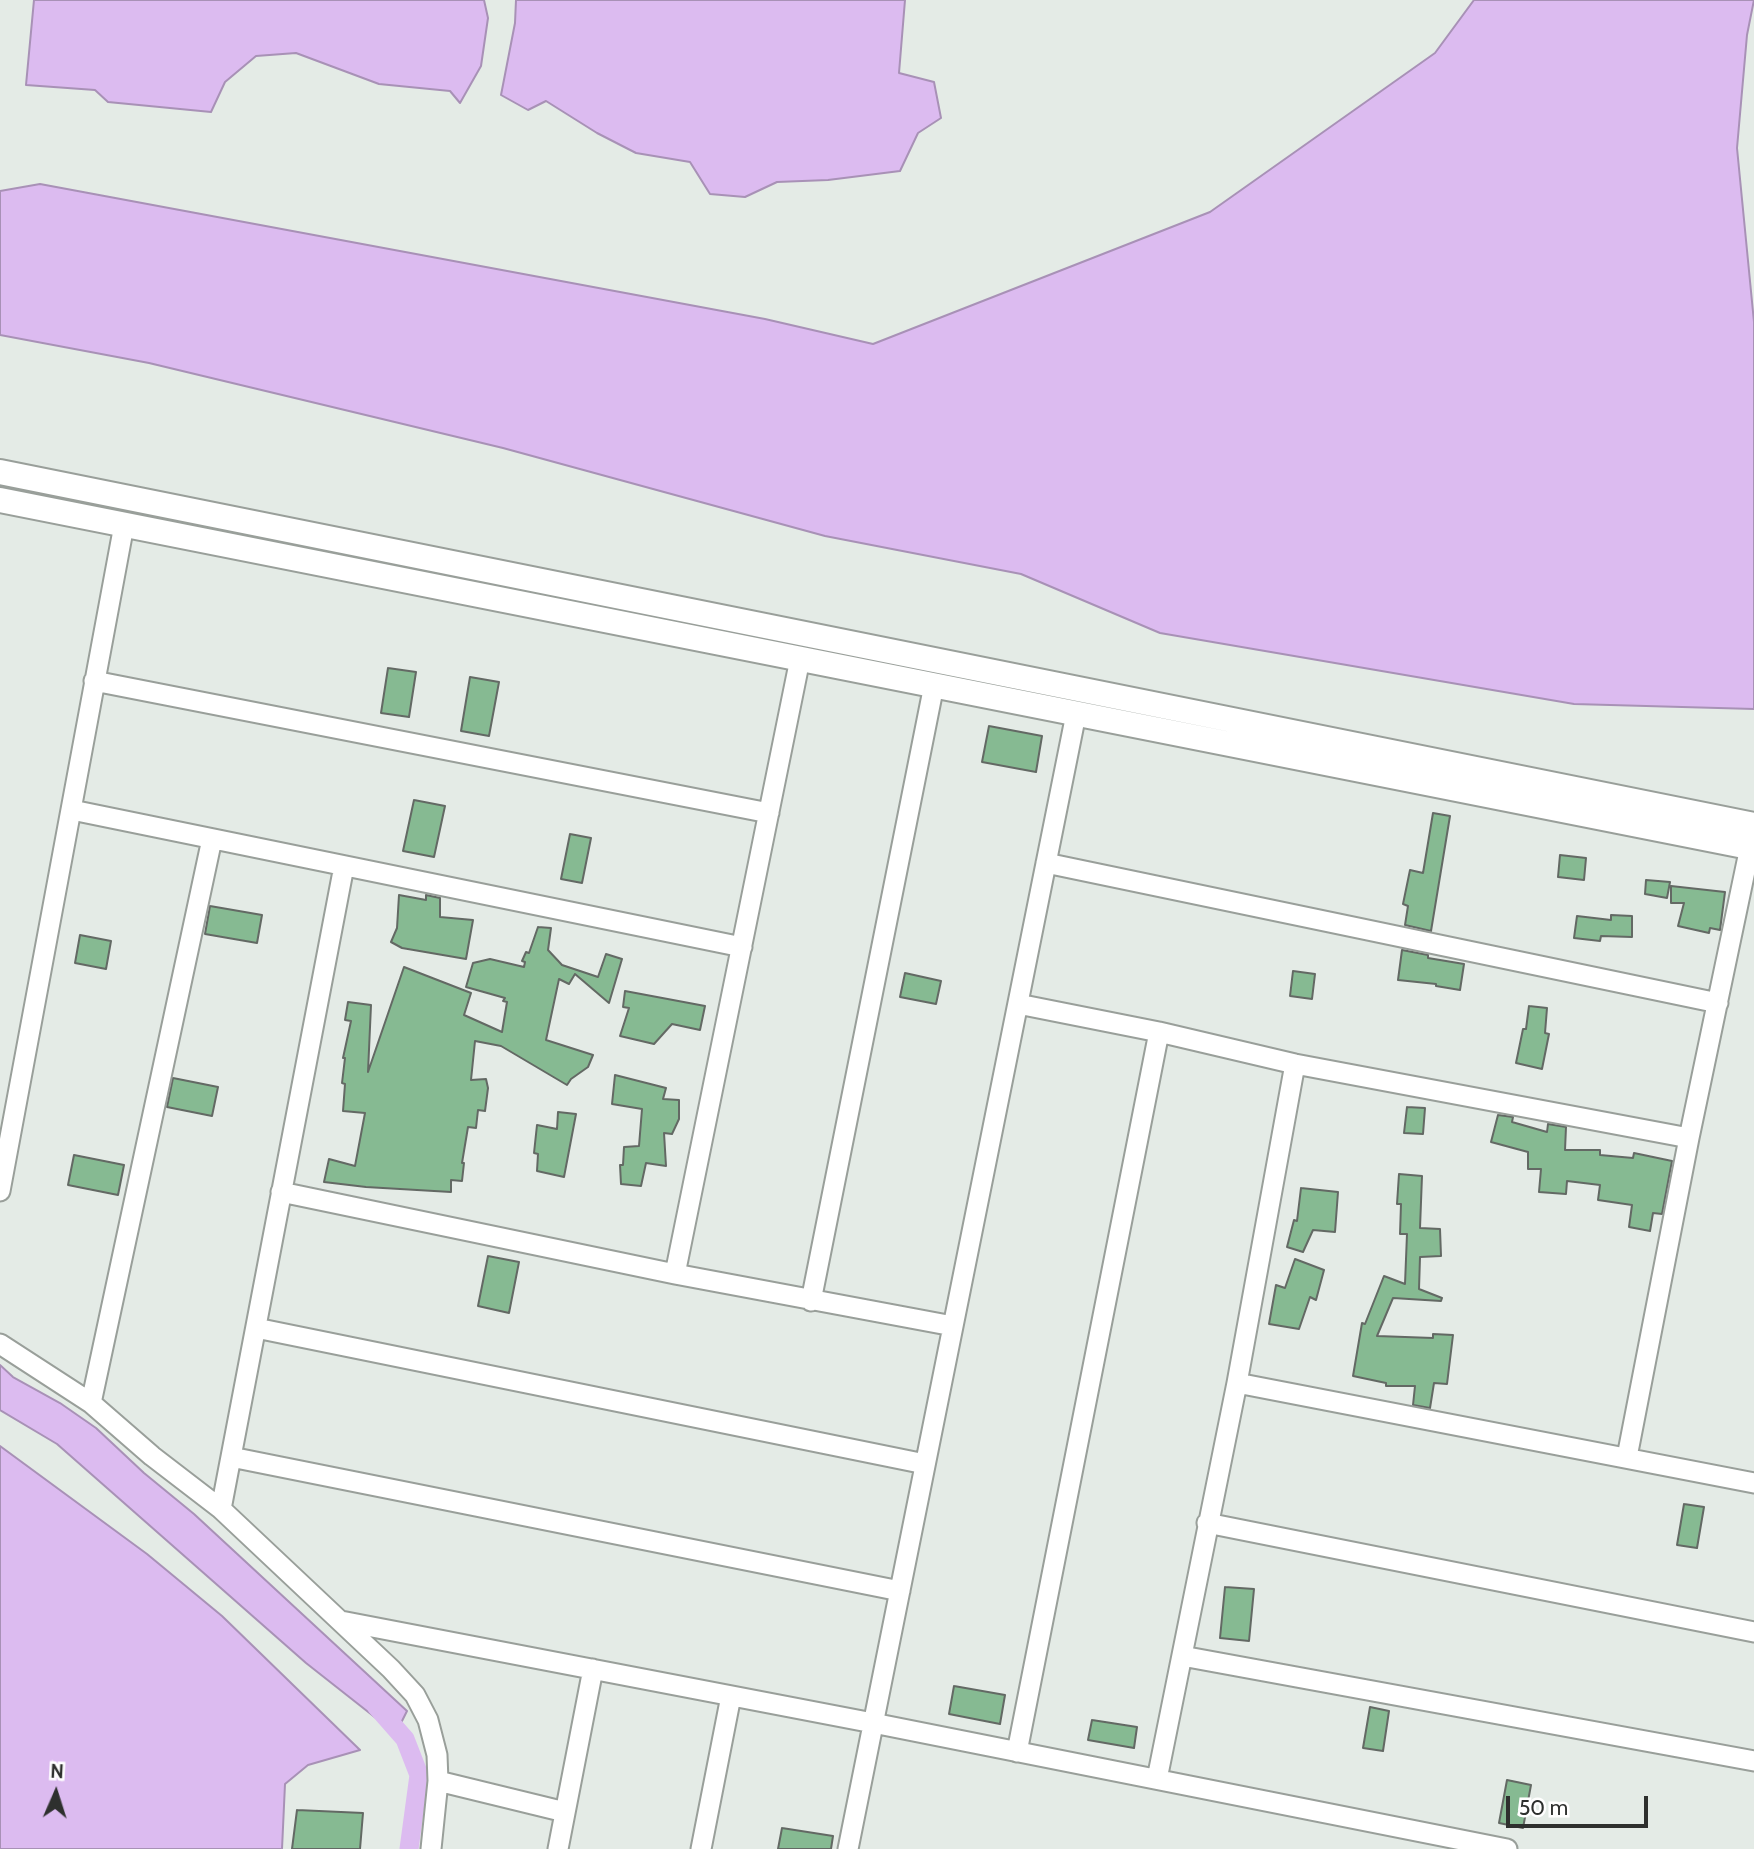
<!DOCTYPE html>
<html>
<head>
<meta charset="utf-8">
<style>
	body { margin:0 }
	#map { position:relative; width:1754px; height:1849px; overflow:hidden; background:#e4ebe6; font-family:Cabin,sans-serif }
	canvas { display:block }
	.north { position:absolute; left:21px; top:1758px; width:70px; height:70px; -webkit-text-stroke:5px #fff; paint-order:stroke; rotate:3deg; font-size:19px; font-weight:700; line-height:28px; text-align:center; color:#2e302e }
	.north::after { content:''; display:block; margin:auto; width:24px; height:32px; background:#2e302e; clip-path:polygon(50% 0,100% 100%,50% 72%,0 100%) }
	.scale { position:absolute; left:1506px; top:1796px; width:142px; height:32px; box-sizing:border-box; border:4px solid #2e302e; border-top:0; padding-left:9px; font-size:21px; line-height:24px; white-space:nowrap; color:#2e302e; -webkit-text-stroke:5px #fff; paint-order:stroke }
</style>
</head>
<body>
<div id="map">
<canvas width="1754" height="1849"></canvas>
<div class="north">N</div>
<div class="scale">50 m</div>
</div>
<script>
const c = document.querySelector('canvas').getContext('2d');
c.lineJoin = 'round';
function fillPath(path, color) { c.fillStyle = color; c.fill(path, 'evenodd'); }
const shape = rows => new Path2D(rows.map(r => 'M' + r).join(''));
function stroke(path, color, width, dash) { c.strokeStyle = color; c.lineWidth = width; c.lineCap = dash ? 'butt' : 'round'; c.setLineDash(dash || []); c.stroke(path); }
const water = shape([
	[34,0,484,0,488,18,481,66,460,103,450,91,379,84,296,53,256,56,225,82,211,112,108,102,95,90,26,85,34,0],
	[516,0,905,0,899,73,934,82,941,118,918,133,900,171,828,180,777,182,745,197,710,194,690,162,636,153,597,133,546,101,528,110,501,95,515,23,516,0],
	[1474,0,1754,0,1747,35,1737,148,1754,322,1754,709,1574,704,1160,633,1021,574,825,536,503,448,149,363,0,335,0,191,40,184,765,319,873,344,1210,212,1435,53,1474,0],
	[0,1365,13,1377,60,1403,96,1428,144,1473,194,1514,407,1711,402,1721,386,1726,306,1663,57,1444,0,1410,0,1365],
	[0,1446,147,1554,222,1616,360,1750,308,1765,285,1784,282,1849,0,1849,0,1446]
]);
fillPath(water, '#dcbbf0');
stroke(water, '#a891b6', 2);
stroke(shape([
	[376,1706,405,1739,419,1775,409,1849]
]), '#dcbbf0', 19);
const building = shape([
	[388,668,416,672,409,717,381,713,388,668],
	[470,677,499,682,489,736,461,731,470,677],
	[989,726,1042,736,1036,772,982,762,989,726],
	[414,800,445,806,434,857,403,851,414,800],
	[1433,813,1450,816,1431,931,1405,925,1408,906,1403,904,1410,870,1423,873,1433,813],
	[570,834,591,838,582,883,561,879,570,834],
	[1560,855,1586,858,1584,880,1558,877,1560,855],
	[1646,880,1670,882,1667,898,1645,894,1646,880],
	[1671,886,1725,892,1720,930,1710,928,1709,933,1678,926,1684,903,1671,903,1671,886],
	[399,895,426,900,426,895,440,898,440,917,473,920,466,959,402,948,391,942,397,928,399,895],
	[210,906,262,915,257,943,205,934,210,906],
	[1611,915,1632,916,1632,937,1601,936,1600,941,1574,938,1577,916,1611,920,1611,915],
	[538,927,551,928,548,950,562,965,598,977,606,954,622,959,609,1003,575,974,569,984,559,979,546,1040,593,1055,588,1067,571,1079,567,1085,501,1046,475,1041,471,1080,486,1079,488,1088,485,1111,478,1110,476,1128,468,1127,462,1163,464,1163,462,1181,451,1180,451,1192,366,1187,324,1182,329,1159,355,1166,365,1113,343,1111,345,1084,342,1083,345,1058,343,1058,351,1021,345,1020,348,1002,371,1005,368,1072,404,967,471,993,464,1015,502,1032,507,1002,503,1001,505,998,466,987,473,963,490,959,524,967,525,962,522,961,526,952,529,953,538,927],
	[80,935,111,941,106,969,75,963,80,935],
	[1402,950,1428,955,1428,958,1464,964,1460,990,1436,986,1436,984,1398,980,1402,950],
	[1293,971,1315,974,1312,999,1290,996,1293,971],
	[905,973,941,981,936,1004,900,997,905,973],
	[625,991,705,1006,700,1030,672,1024,654,1044,620,1036,629,1008,623,1007,625,991],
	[1529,1006,1547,1008,1545,1033,1549,1034,1542,1069,1516,1063,1523,1029,1526,1029,1529,1006],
	[615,1075,666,1088,663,1099,679,1100,679,1119,672,1134,664,1133,666,1166,646,1163,641,1186,621,1184,620,1165,623,1165,624,1147,639,1146,642,1109,612,1104,615,1075],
	[173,1078,218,1087,212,1116,167,1107,173,1078],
	[1407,1107,1425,1108,1423,1134,1404,1133,1407,1107],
	[558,1112,576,1114,564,1177,537,1171,538,1154,534,1153,537,1125,557,1129,558,1112],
	[1498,1115,1513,1117,1512,1122,1547,1132,1548,1124,1566,1127,1565,1150,1600,1150,1600,1155,1633,1158,1634,1153,1672,1161,1662,1214,1653,1213,1650,1231,1629,1227,1632,1205,1598,1200,1600,1185,1567,1181,1566,1194,1539,1192,1541,1169,1528,1169,1528,1152,1491,1142,1498,1115],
	[74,1155,124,1165,118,1195,68,1185,74,1155],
	[1399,1174,1422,1176,1420,1228,1440,1229,1441,1256,1420,1257,1419,1289,1442,1298,1441,1301,1393,1298,1377,1336,1433,1338,1433,1334,1453,1335,1447,1384,1434,1383,1430,1408,1413,1405,1415,1386,1386,1386,1386,1383,1353,1376,1362,1323,1365,1324,1384,1276,1405,1284,1407,1234,1400,1234,1401,1204,1397,1204,1399,1174],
	[1301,1188,1338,1192,1335,1232,1313,1230,1303,1252,1287,1247,1294,1220,1297,1221,1301,1188],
	[488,1256,519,1262,509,1313,478,1306,488,1256],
	[1295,1259,1324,1270,1316,1300,1310,1297,1299,1329,1269,1324,1276,1285,1285,1288,1295,1259],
	[1684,1504,1704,1507,1697,1548,1677,1545,1684,1504],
	[1225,1587,1254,1589,1249,1641,1220,1638,1225,1587],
	[954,1686,1005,1695,1000,1724,949,1714,954,1686],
	[1370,1707,1389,1711,1383,1751,1363,1748,1370,1707],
	[1092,1720,1137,1727,1134,1748,1088,1740,1092,1720],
	[1507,1780,1531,1785,1523,1828,1499,1823,1507,1780],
	[297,1810,363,1813,360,1849,292,1849,297,1810],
	[782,1828,833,1836,831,1849,778,1849,782,1828]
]);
fillPath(building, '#86ba92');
stroke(building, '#636964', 2);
const minor = shape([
	[94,681,769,813],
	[72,810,742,947],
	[1046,863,1718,1003],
	[1018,1004,1159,1032,1295,1064,1689,1138],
	[0,1191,124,525],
	[281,1192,675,1274,953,1326],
	[675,1274,800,659],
	[811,1301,934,685],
	[256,1328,925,1464],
	[0,1344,91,1403,152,1456,221,1509,391,1669,415,1695,428,1720,437,1755,438,1781,431,1849],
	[1237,1383,1754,1483],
	[91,1403,212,839],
	[231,1457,900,1591],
	[1627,1457,1689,1138,1750,847],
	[221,1509,344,866],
	[1207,1523,1754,1632],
	[341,1621,873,1723,1507,1849],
	[1182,1656,1754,1761],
	[1017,1752,1159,1032],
	[1157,1779,1237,1383,1295,1064],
	[438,1781,565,1812],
	[558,1849,593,1669],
	[701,1849,731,1696],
	[848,1849,1076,714]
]);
const tertiary = shape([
	[0,472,1754,825],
	[0,500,1754,848]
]);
stroke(minor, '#999f9a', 23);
stroke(tertiary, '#999f9a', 28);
stroke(minor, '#fff', 19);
stroke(tertiary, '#fff', 24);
</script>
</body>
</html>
